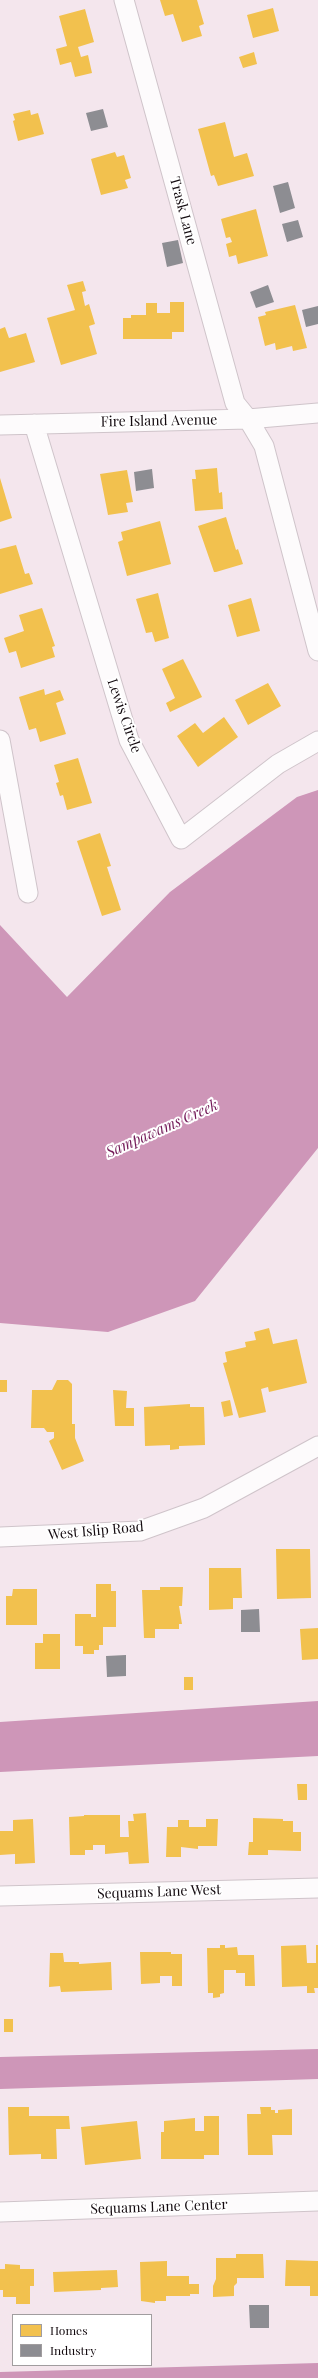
<!DOCTYPE html>
<html>
<head>
<meta charset="utf-8">
<style>
	body { margin:0 }
	#map { position:relative; width:318px; height:2378px; overflow:hidden; background:#f4e6ed; font-family:"Playfair Display",serif }
	canvas { display:block }
	.legend { position:absolute; left:12px; top:2314px; width:140px; height:52px; box-sizing:border-box; background:#fff; border:1px solid #a19d9f; margin:0; padding:5px 7px; list-style:none; font-size:12px; color:#130a0f }
	.legend li { display:flex; align-items:center; gap:8px; height:20px }
	.legend b { width:20px; border:1px solid #a19d9f }
</style>
</head>
<body>
<div id="map">
<canvas width="318" height="2378"></canvas>
<ul class="legend">
<li><b style="height:11px;background:#f2c14e"></b>Homes</li>
<li><b style="height:11px;background:#8d8d92"></b>Industry</li>
</ul>
</div>
<script>
const c = document.querySelector('canvas').getContext('2d');
c.lineJoin = 'round';
function fillPath(path, color) { c.fillStyle = color; c.fill(path, 'evenodd'); }
const shape = rows => new Path2D(rows.map(r => 'M' + r).join(''));
function stroke(path, color, width, dash) { c.strokeStyle = color; c.lineWidth = width; c.lineCap = dash ? 'butt' : 'round'; c.setLineDash(dash || []); c.stroke(path); }
function label(font, color, halo, rows, align = 'center') {
  c.font = font + ' "Playfair Display",serif'; c.lineWidth = 4; c.setLineDash([]); c.textBaseline = 'middle'; c.strokeStyle = halo; c.fillStyle = color; for (const [text, x, y, turn = 0] of rows) {
    c.save(); c.translate(x, y); c.rotate((+turn || 0) * Math.PI / 180); c.textAlign = isNaN(turn) ? turn : align; if (halo) c.strokeText(text, 0, 0); c.fillText(text, 0, 0); c.restore();
  }
}
fillPath(shape([
	[318,790,318,1148,195,1301,108,1332,0,1323,0,925,67,997,170,892,297,797],
	[318,1701,318,1756,0,1772,0,1722],
	[318,2049,318,2079,0,2089,0,2057],
	[318,2363,318,2378,0,2378,0,2372]
]), '#ce96b8');
fillPath(shape([
	[160,0,197,0,204,24,199,26,202,36,182,42,173,14,165,16],
	[273,8,279,31,253,38,247,15],
	[85,9,94,42,78,47,81,57,88,55,92,73,75,77,71,62,60,65,56,49,67,46,59,16],
	[254,52,257,64,243,68,239,57],
	[30,110,31,115,38,113,44,134,18,141,13,121,15,120,13,114],
	[225,122,234,157,247,153,254,176,218,186,214,175,211,176,198,129],
	[115,152,117,157,124,155,131,178,125,180,128,188,101,195,91,159],
	[256,209,268,256,238,264,236,255,229,257,226,244,232,242,230,237,226,238,221,219],
	[83,281,86,291,82,292,85,306,89,304,95,324,89,326,97,354,61,365,47,318,75,310,67,285],
	[170,302,184,302,184,332,172,332,172,339,123,339,123,318,131,318,131,315,146,315,146,303,157,303,157,313,170,313],
	[295,305,307,348,293,351,292,346,276,350,275,343,265,346,258,317,266,315,265,312],
	[5,327,9,338,26,333,35,362,0,372,0,329],
	[217,468,219,493,222,492,223,509,195,511,192,479,196,479,195,470],
	[127,470,133,502,126,503,128,512,108,515,100,474],
	[0,478,12,518,0,522],
	[226,517,236,550,238,549,243,564,216,572,214,572,198,526],
	[160,521,171,564,127,576,118,542,123,540,121,532],
	[16,545,25,574,29,573,33,584,0,594,0,549],
	[158,593,169,638,155,642,152,632,146,633,136,599],
	[251,598,260,631,237,637,228,605],
	[42,608,55,646,52,647,55,657,21,668,16,651,9,653,4,638,24,631,19,615],
	[183,659,202,697,170,712,166,703,175,698,162,669],
	[268,683,281,706,248,725,235,700],
	[44,689,45,695,60,690,64,700,56,703,66,734,40,742,36,728,29,730,19,697],
	[224,717,238,737,198,767,177,736,195,723,203,733],
	[78,758,92,803,67,810,63,795,60,796,56,783,59,782,54,765],
	[100,833,111,866,107,867,121,910,102,916,77,841],
	[269,1328,273,1344,297,1339,307,1383,269,1392,268,1387,261,1389,266,1412,239,1418,223,1363,227,1362,225,1352,246,1347,245,1342,256,1340,254,1332],
	[0,1380,7,1380,7,1392,0,1392],
	[57,1380,68,1380,72,1384,72,1424,75,1424,75,1438,84,1461,62,1470,49,1441,54,1438,54,1432,47,1432,44,1428,31,1428,32,1390,52,1390],
	[113,1390,127,1391,126,1408,134,1408,134,1426,115,1426],
	[230,1400,233,1415,224,1417,221,1402],
	[190,1404,190,1407,204,1407,205,1445,179,1446,179,1449,170,1450,170,1445,145,1446,144,1407],
	[276,1549,310,1549,311,1598,277,1599],
	[209,1568,241,1568,242,1598,233,1598,233,1609,209,1610],
	[96,1584,111,1584,111,1591,116,1591,116,1627,103,1627,103,1645,99,1645,99,1650,94,1650,94,1654,83,1654,83,1646,75,1646,75,1614,91,1614,91,1617,96,1617],
	[160,1587,183,1587,182,1606,179,1606,182,1624,179,1624,179,1629,155,1629,155,1638,144,1638,142,1590,160,1590],
	[13,1589,37,1589,37,1625,6,1625,6,1596,12,1596],
	[318,1628,318,1659,302,1660,300,1629],
	[43,1634,60,1634,60,1669,35,1669,35,1643,43,1643],
	[184,1677,193,1677,193,1690,184,1690],
	[297,1784,307,1784,307,1800,298,1800],
	[146,1813,149,1863,129,1864,128,1852,105,1854,105,1845,93,1845,93,1850,85,1850,85,1855,70,1855,69,1817,84,1816,84,1815,120,1815,120,1837,129,1837,128,1821,134,1821,133,1814],
	[253,1818,283,1819,283,1821,293,1821,293,1832,301,1832,301,1851,268,1850,268,1855,248,1855,249,1842,253,1842],
	[33,1819,35,1863,15,1864,15,1854,0,1855,0,1831,13,1831,13,1820],
	[206,1819,218,1819,217,1846,198,1846,198,1849,181,1847,181,1857,166,1857,167,1827,178,1827,178,1820,189,1820,189,1827,206,1827],
	[220,1945,225,1945,225,1948,237,1947,238,1955,254,1955,255,1986,245,1986,245,1973,236,1973,236,1970,224,1970,224,1993,220,1994,220,1997,213,1998,213,1993,208,1993,207,1948,220,1948],
	[306,1945,307,1963,316,1963,316,1945,318,1945,318,1988,314,1988,315,1993,307,1993,307,1986,282,1987,281,1946],
	[140,1952,171,1952,171,1954,182,1954,182,1986,172,1986,172,1976,160,1976,160,1983,141,1984],
	[50,1953,63,1953,64,1962,79,1962,79,1964,111,1962,112,1990,61,1992,60,1986,49,1987],
	[4,2019,13,2019,13,2032,4,2032],
	[8,2107,29,2107,29,2116,69,2116,70,2129,56,2129,57,2159,41,2159,41,2154,9,2155],
	[260,2107,271,2107,271,2110,275,2110,275,2113,278,2113,278,2110,292,2109,292,2135,272,2135,273,2155,248,2155,247,2114,261,2114],
	[204,2116,219,2116,219,2155,204,2155,204,2159,161,2159,161,2132,164,2132,164,2121,195,2118,195,2131,204,2131],
	[137,2121,141,2159,85,2165,81,2127],
	[236,2254,263,2254,264,2278,237,2278,237,2283,234,2286,234,2296,213,2297,213,2286,216,2279,216,2258,236,2258],
	[286,2260,318,2261,318,2296,310,2296,310,2286,285,2286],
	[167,2261,167,2276,189,2276,189,2284,199,2284,199,2294,190,2294,190,2296,166,2296,166,2301,155,2301,155,2303,141,2301,140,2262],
	[5,2264,20,2265,20,2269,34,2269,34,2286,30,2286,30,2304,16,2304,16,2297,3,2297,3,2290,0,2290,0,2269,5,2269],
	[117,2270,118,2287,101,2288,101,2290,54,2292,53,2272]
]), '#f2c14e');
fillPath(shape([
	[103,109,108,127,91,131,86,113],
	[288,182,295,208,280,213,273,186],
	[298,220,303,237,287,242,282,224],
	[178,240,183,263,167,267,162,243],
	[268,285,274,302,256,308,250,292],
	[318,306,318,324,306,327,302,310],
	[152,469,154,488,136,491,134,472],
	[259,1609,260,1632,241,1632,241,1610],
	[126,1655,126,1676,107,1677,106,1656],
	[249,2305,269,2305,269,2328,250,2328]
]), '#8d8d92');
const minor = shape([
	[124,0,235,403,248,419,264,446,318,651],
	[34,424,129,740,181,839,278,764,318,741],
	[0,425,248,419,318,413],
	[0,740,28,893],
	[0,1537,140,1531,204,1508,318,1446],
	[0,1896,318,1888],
	[0,2212,318,2201]
]);
stroke(minor, '#cfc4ca', 21);
stroke(minor, '#fdfbfc', 19);
label('14px', '#130a0f', '#fff', [
	["Trask Lane",183,211,75],
	["Fire Island Avenue",159,421,-1],
	["Lewis Circle",124,716,71],
	["West Islip Road",96,1531,-5],
	["Sequams Lane West",159,1892,-2],
	["Sequams Lane Center",159,2207,-2]
]);
label('italic 15px', '#731a58', '#fff', [
	["Sampawams Creek",162,1129,-24]
]);
</script>
</body>
</html>
